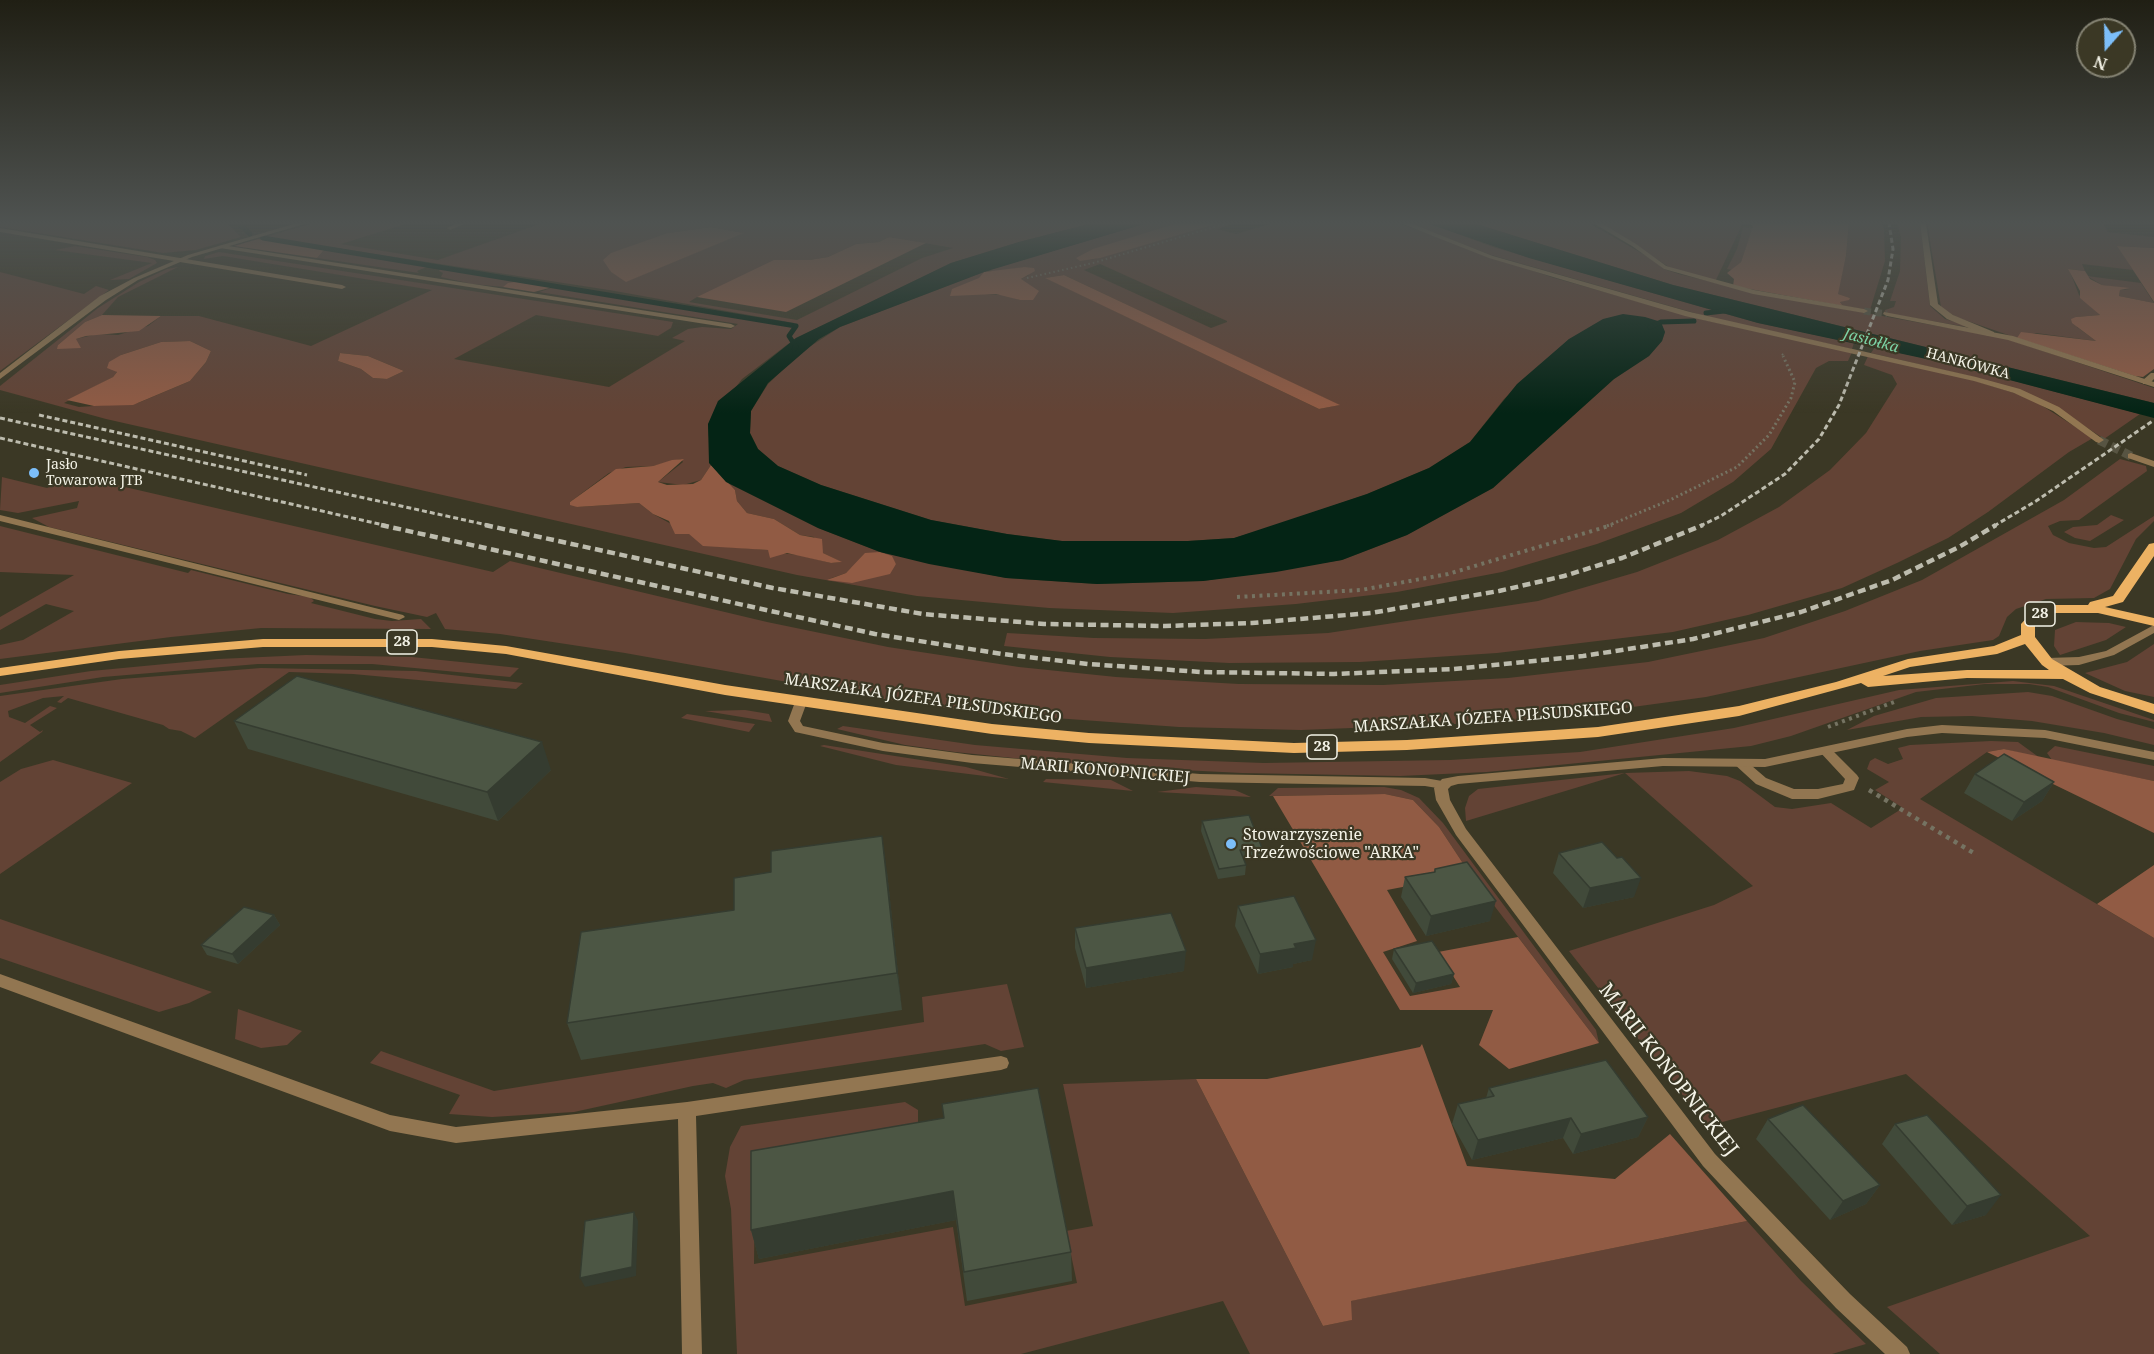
<!DOCTYPE html>
<html>
<head>
<meta charset="utf-8">
<style>
	body { margin:0 }
	#map { position:relative; width:2154px; height:1354px; overflow:hidden; background:#3b3825; font-family:"Noto Serif",serif }
	canvas { display:block }
	.north { position:absolute; left:2076px; top:18px; width:60px; height:60px; box-sizing:border-box; background:#3b3825; border:2px solid #858373; border-radius:50%; rotate:200deg; font-size:16px; font-weight:700; line-height:24px; text-align:center; color:#f4f3e7 }
	.north::after { content:''; display:block; margin:auto; width:21px; height:27px; background:#7cbef9; clip-path:polygon(50% 0,100% 100%,50% 72%,0 100%) }
</style>
</head>
<body>
<div id="map">
<canvas width="2154" height="1354"></canvas>
<div class="north">N</div>
</div>
<script>
const c = document.querySelector('canvas').getContext('2d');
c.lineJoin = 'round';
function fillPath(path, color) { c.fillStyle = color; c.fill(path, 'evenodd'); }
const shape = rows => new Path2D(rows.map(r => 'M' + r).join(''));
function stroke(path, color, width, dash) { c.strokeStyle = color; c.lineWidth = width; c.lineCap = dash ? 'butt' : 'round'; c.setLineDash(dash || []); c.stroke(path); }
function label(font, color, halo, rows, align = 'center') {
  c.font = font + ' "Noto Serif",serif'; c.lineWidth = 4.5; c.setLineDash([]); c.textBaseline = 'middle'; c.strokeStyle = halo; c.fillStyle = color; for (const [text, x, y, turn = 0] of rows) {
    c.save(); c.translate(x, y); c.rotate((+turn || 0) * Math.PI / 180); c.textAlign = isNaN(turn) ? turn : align; if (halo) c.strokeText(text, 0, 0); c.fillText(text, 0, 0); c.restore();
  }
}
fillPath(shape([
	[0,223,227,223,241,237,196,250,163,253,0,227],
	[313,223,409,223,341,244,438,260,542,223,1093,223,1019,242,951,263,796,338,742,379,708,424,711,465,701,480,683,485,658,482,683,462,681,459,653,466,626,467,609,473,570,502,577,507,639,503,653,514,695,537,703,545,768,550,770,552,799,555,831,563,841,562,823,553,814,537,800,535,774,519,747,513,737,501,735,490,726,482,818,528,880,552,1006,578,1097,584,1203,581,1342,560,1407,535,1493,488,1614,379,1649,356,1662,341,1665,332,1660,322,1569,339,1504,399,1470,442,1429,468,1367,494,1272,527,1234,538,1188,541,1062,541,1007,534,931,520,821,485,778,466,758,449,750,433,751,411,768,384,800,353,840,327,984,272,980,278,985,294,1005,295,1020,300,1021,279,1029,275,1024,267,997,272,988,270,1147,223,1178,223,1090,260,1220,223,1236,223,1218,229,1236,234,1272,223,1398,223,1551,277,1704,320,1852,352,1848,361,1829,361,1816,368,1771,449,1733,482,1681,513,1597,544,1502,572,1397,592,1296,604,1173,613,1049,608,917,596,797,575,106,419,0,390,0,386,98,308,139,282,167,269,178,267,118,297,102,315,85,322,58,345,75,342,76,339,97,334,118,335,148,326,161,316,199,316,311,346,432,290,223,256,204,259,205,256,219,252,673,322,671,328,658,336,536,315,454,359,609,387,685,341,672,338,688,329,702,327,731,329,738,324,539,292,557,286,790,326,794,323,609,290,265,237],
	[711,227,743,233,627,281,611,272,609,266,669,233],
	[889,237,953,248,922,258,797,320,689,302,697,297,809,260,828,257,856,244,879,242],
	[1100,264,1227,321,1227,322,1211,328,1084,270],
	[1064,275,1339,405,1319,409,1046,278],
	[190,341,211,351,206,362,190,381,138,403,79,407,64,403,113,377,117,372,115,370,121,355,161,342],
	[340,353,368,356,404,371,387,379,373,378,361,369,338,361],
	[891,556,896,564,829,579,846,573,851,568],
	[1408,223,1429,223,1493,247,1705,308,1758,323,1854,343,1852,349,1712,318,1491,255],
	[1473,223,1589,223,1650,258,1664,269,1679,274,1761,294,2004,338,2154,388,2154,403,1673,285],
	[1600,223,1743,223,1715,282,1672,269],
	[1849,223,1882,223,1884,229,1885,261,1870,310,1843,306,1840,302,1850,298,1837,294,1846,256],
	[1897,223,1920,223,1930,306,1945,319,1979,329,1884,313,1885,310,1894,307,1896,301,1890,301,1900,271,1901,237],
	[1927,223,2103,223,2108,232,2154,237,2154,248,2118,246,2133,270,2082,264,2085,271,2069,269,2079,295,2100,315,2076,317,2077,327,2096,341,2036,333,2017,338,1956,317,1941,307],
	[1743,227,1753,228,1741,262,1732,270,1727,269,1737,249],
	[75,246,147,257,155,260,157,263,129,279,110,280,152,263,55,250],
	[325,249,429,266,417,271,419,273,317,258],
	[441,268,522,281,503,287,472,284,441,277,443,273,439,271],
	[0,272,84,294,96,286,109,290,0,371],
	[2087,276,2141,283,2154,303,2119,296,2120,290,2130,289,2102,285],
	[1875,347,1945,363,2140,414,2104,439,2059,409,1982,379,1871,353],
	[1868,356,1963,377,2030,398,2093,438,2069,452,1988,512,1948,538,1897,563,1842,588,1748,615,1673,632,1497,653,1360,662,1229,663,1110,657,1004,646,1007,633,1094,638,1205,639,1328,633,1538,601,1637,572,1718,540,1779,507,1830,470,1866,433,1897,384,1892,375,1864,365],
	[2120,459,2146,466,2147,471,2079,520,2060,521,2048,526,2053,535,2069,543,2094,548,2106,547,2154,516,2154,521,2136,539,2110,589,2094,598,2046,599,2016,609,2007,617,1999,636,1993,640,1920,651,1706,697,1530,721,1301,730,1179,727,972,712,877,698,625,653,500,634,445,629,436,613,427,617,375,606,49,527,32,518,77,508,79,501,18,513,0,510,2,477,47,488,73,475,493,572,510,561,767,622,888,647,1019,667,1116,677,1239,684,1383,685,1508,678,1648,662,1764,638,1845,611,1922,580,2064,500],
	[2111,515,2124,520,2090,541,2075,538,2064,532,2073,527,2097,525],
	[0,526,188,573,191,570,288,594,310,597,314,601,311,603,375,619,392,621,421,619,431,629,261,628,171,637,0,659,0,645,23,640,74,611,46,604,0,630,0,617,74,575,0,572],
	[2076,622,2109,623,2126,627,2106,640,2060,655,2054,646,2055,630],
	[2154,644,2154,697,2125,691,2085,673,2127,662],
	[306,655,412,657,519,668,510,677,372,664,258,664,103,677,0,693,0,685,91,671,218,659],
	[261,668,416,671,523,683,516,689,353,674,289,672,195,738,181,731,169,729,163,725,68,698,61,703,57,702,64,696,43,698,8,711,9,717,25,723,50,706,57,708,30,725,40,732,43,730,42,732,0,762,0,696,122,679],
	[2013,681,2054,686,2154,720,2154,722,2119,713,2048,687,2029,684,1985,684,1916,692,1791,736,1751,746,1487,772,1400,776,1242,773,1081,765,955,752,905,745,837,729,843,726,975,745,1127,758,1264,763,1450,760,1580,752,1734,728,1899,690],
	[2028,692,2052,696,2117,719,2154,729,2154,745,2104,733,2032,721,1972,716,1921,717,1847,730,1874,716,1936,698],
	[745,710,769,714,772,722,705,711],
	[687,714,755,724,749,732,681,718],
	[1991,741,2018,742,2040,758,2004,749,1987,752,1920,799,2154,938,2154,1354,1940,1354,1887,1307,2090,1236,1906,1074,1707,1126,1569,951,1714,905,1753,886,1625,773,1466,821,1465,808,1469,796,1478,789,1625,773,1689,771,1727,776,1740,781,1775,807,1792,809,1831,803,1871,828,1903,808,1875,790,1889,782,1867,769,1870,761,1875,758,1888,764,1903,759,1898,748,1910,745],
	[824,745,966,767,1009,779,896,765,820,746],
	[2055,746,2154,766,2154,781,2052,760,2047,753],
	[53,760,132,783,0,874,0,782,21,769],
	[1046,779,1111,780,1133,791,1043,782],
	[1196,787,1235,790,1251,797,1157,792],
	[1384,787,1401,790,1419,798,1443,823,1596,1030,1599,1043,1470,874,1439,827,1413,800,1385,794,1269,796,1278,788],
	[0,919,212,992,189,1003,159,1012,0,958],
	[1007,984,1024,1047,1001,1051,985,1044,744,1080,726,1088,713,1083,693,1086,574,1112,492,1117,449,1114,460,1095,370,1063,381,1051,494,1091,924,1022,922,997],
	[238,1009,302,1031,287,1045,261,1048,235,1039],
	[1196,1079,1323,1326,1351,1320,1350,1301,1747,1221,1801,1281,1866,1344,1832,1354,1250,1354,1223,1301,1021,1354,737,1354,731,1209,725,1176,730,1147,741,1126,905,1102,918,1110,918,1148,755,1179,754,1264,953,1227,965,1306,1077,1283,1066,1231,1093,1226,1063,1084]
]), '#634335');
fillPath(shape([
	[1178,223,1220,223,1100,258,1080,261,1076,258,1093,249],
	[1748,223,1849,223,1846,256,1838,294,1850,298,1849,300,1840,302,1843,306,1733,286,1734,279,1727,273,1741,262,1753,226],
	[711,227,744,233,626,282,611,272,603,260,611,253,668,233],
	[889,237,926,243,786,312,697,297,774,260,809,260,828,257,856,244,879,242],
	[258,239,325,249,317,258,234,246],
	[2117,246,2154,248,2154,302,2133,270],
	[1024,267,1034,268,1035,271,1021,279,1039,291,1033,300,1020,300,996,294,950,296,952,289,979,278,984,272],
	[2068,269,2085,271,2090,279,2102,285,2130,288,2120,290,2119,296,2154,303,2154,369,2143,377,2135,376,2017,338,2021,332,2096,341,2072,323,2071,319,2076,317,2100,315,2080,298,2080,291],
	[1064,275,1340,405,1319,409,1045,278],
	[522,281,557,286,534,292,503,287,508,283],
	[102,315,161,316,139,331,86,336,76,339,81,348,57,349,58,345,85,322],
	[190,341,211,351,206,362,190,381,133,405,94,406,67,400,113,377,117,372,107,368,109,362,121,355,161,342],
	[340,353,368,356,404,371,387,379,373,378,361,369,338,361],
	[684,459,658,482,667,485,693,484,701,480,711,465,735,490,737,501,747,513,774,519,800,535,822,539,823,553,842,562,831,563,787,553,770,558,768,550,703,546,689,534,675,534,669,521,653,514,639,503,577,507,570,505,570,502,616,469,653,466,672,460],
	[880,552,892,556,896,564,890,574,852,583,827,580,846,573,865,553],
	[2004,749,2154,781,2154,833,1987,752],
	[1385,794,1413,800,1439,827,1470,874,1387,890,1417,941,1383,952,1410,996,1460,987,1438,952,1518,937,1599,1043,1509,1069,1479,1045,1493,1010,1400,1010,1273,796],
	[2154,865,2154,938,2097,904],
	[1422,1044,1467,1166,1615,1179,1670,1134,1747,1221,1351,1301,1352,1320,1323,1326,1196,1079,1267,1079,1420,1047]
]), '#915b44');
fillPath(shape([
	[1093,223,1147,223,984,272,840,327,819,339,768,383,751,411,750,433,758,449,778,466,821,485,931,520,1007,534,1062,541,1188,541,1234,538,1367,494,1429,468,1470,442,1517,384,1569,339,1603,319,1623,314,1645,317,1661,322,1665,332,1662,341,1649,356,1614,379,1493,488,1407,535,1342,560,1276,572,1203,581,1097,584,1006,578,929,564,880,552,818,528,726,482,709,463,708,424,718,401,796,338,951,263,1019,242],
	[1429,224,1473,223,1673,285,2154,403,2154,418,1945,363,1758,323,1529,258]
]), '#042415');
stroke(shape([
	[238,223,250,234],
	[263,238,796,326,789,336,796,347,794,349],
	[1706,313,1733,310],
	[1650,327,1661,322,1694,321]
]), '#042415', 5);
stroke(shape([
	[1864,311,1887,314]
]), '#575442', 7, [7, 4]);
stroke(shape([
	[2099,440,2131,456]
]), '#575442', 9, [9, 4.5]);
stroke(shape([
	[1027,278,1093,263,1228,223],
	[1782,354,1785,357]
]), '#757362', 2, [1.5, 3]);
stroke(shape([
	[1607,526,1670,500,1737,467,1769,435,1791,398,1795,382,1783,356]
]), '#757362', 3, [2, 3]);
stroke(shape([
	[1237,597,1361,590,1448,574,1612,525],
	[1828,727,1894,702]
]), '#757362', 4, [3, 4.5]);
stroke(shape([
	[1869,790,1977,855]
]), '#757362', 4.5, [4, 5]);
fillPath(shape([
	[457,223,467,223,450,230,447,228,457,223],
	[1593,223,1601,223,1636,244,1669,268,1664,269,1632,246,1593,223],
	[1920,223,1926,223,1938,304,1953,315,1994,332,1994,336,1988,336,1947,319,1930,305,1920,223],
	[0,228,342,285,346,287,342,289,0,232,0,228],
	[222,245,731,324,735,326,731,328,220,248,220,246,222,245],
	[2151,373,2154,373,2154,379,2149,384,2143,384,2143,380,2151,373],
	[0,515,403,615,405,617,399,620,0,521,0,515],
	[2154,625,2154,633,2114,655,2079,665,2047,666,2041,662,2047,658,2079,657,2106,651,2154,625],
	[801,698,807,702,800,721,803,726,883,743,972,755,1200,774,1425,778,1448,782,1450,785,1448,788,1443,789,1425,786,1200,782,972,763,883,751,795,732,788,721,795,702,801,698],
	[1825,747,1830,748,1857,775,1859,778,1854,790,1818,799,1792,799,1756,784,1733,763,1735,760,1745,760,1766,778,1794,789,1818,789,1843,784,1845,779,1819,751,1825,747],
	[0,974,390,1115,456,1127,687,1102,1001,1056,1007,1058,1009,1063,1007,1068,1001,1070,696,1116,702,1354,682,1354,678,1119,456,1143,390,1131,0,987,0,974]
]), '#927651');
fillPath(shape([
	[297,223,308,223,192,257,138,280,106,300,0,379,0,373,100,296,134,278,188,255,297,223],
	[1400,223,1410,223,1493,256,1690,312,1976,377,2020,389,2059,407,2104,440,2099,443,2096,442,2053,411,2014,393,1974,381,1685,316,1489,258,1400,223],
	[1666,266,1754,290,1864,309,1868,311,1864,313,1753,294,1664,269,1664,267,1666,266],
	[1884,312,2013,336,2154,382,2154,387,2008,340,1887,316,1883,314,1884,312],
	[2131,453,2154,461,2154,467,2128,458,2128,454,2131,453],
	[1942,725,2045,730,2154,752,2154,760,2045,738,1942,733,1907,737,1765,767,1663,766,1458,784,1451,786,1448,789,1450,800,1466,829,1715,1154,1850,1294,1907,1347,1910,1354,1885,1354,1836,1308,1703,1166,1456,835,1436,800,1434,788,1442,779,1458,776,1663,758,1765,759,1907,729,1942,725]
]), '#927651');
fillPath(shape([
	[2154,543,2154,556,2123,602,2105,607,2154,618,2154,626,2098,613,2056,613,2043,617,2035,625,2035,637,2052,659,2100,687,2154,704,2154,714,2090,693,2063,679,1967,678,1868,687,1861,683,1739,716,1598,737,1407,750,1294,753,1089,743,992,734,725,695,506,654,432,647,263,647,119,659,0,676,0,668,119,651,263,639,432,639,506,646,725,685,992,724,1089,733,1294,743,1407,740,1598,727,1739,706,1836,682,1908,659,1994,646,2021,635,2021,624,2033,611,2055,605,2088,605,2090,602,2113,596,2149,544,2154,543],
	[2025,644,2042,665,2049,670,1967,670,1883,676,1910,667,1997,654,2025,644]
]), '#edb263');
stroke(shape([
	[39,415,307,475],
	[0,418,492,526],
	[0,438,388,526],
	[1700,526,1721,516,1785,474,1819,439,1839,405,1888,280,1893,249,1889,223],
	[1994,526,2036,501,2154,420]
]), '#bdbcae', 3, [5, 3]);
stroke(shape([
	[381,525,875,634,1002,654,1088,664,1201,672,1334,674,1454,669,1583,656,1693,639,1801,612,1892,580,1959,547,1996,525],
	[485,525,773,588,923,614,1044,624,1165,626,1252,623,1371,613,1499,591,1564,576,1622,558,1703,525]
]), '#bdbcae', 4.5, [8, 4.5]);
fillPath(shape([
	[234,721,551,770,498,821,248,749],
	[1975,774,2054,782,2042,801,2012,821,1964,793],
	[1202,821,1262,848,1261,858,1243,859,1246,865,1245,875,1218,879,1201,831],
	[1559,853,1634,897,1583,908,1553,873],
	[1435,869,1490,921,1426,936,1401,897,1405,877,1434,872],
	[887,872,902,1010,581,1060,567,1023,734,910],
	[1238,906,1312,960,1293,964,1293,967,1258,974,1235,926],
	[274,915,280,925,238,964,207,955,201,945],
	[1075,928,1184,971,1086,988,1075,948],
	[1394,949,1454,974,1451,984,1413,993,1392,959],
	[1489,1088,1648,1117,1638,1137,1573,1154,1563,1138,1472,1160,1452,1124,1458,1104,1486,1098],
	[943,1119,1071,1252,1072,1281,967,1301,956,1220,759,1259,751,1230],
	[1768,1119,1880,1185,1866,1204,1830,1220,1756,1139],
	[1895,1124,1986,1215,1952,1225,1882,1144]
]), '#414a3a');
fillPath(shape([
	[542,742,551,770,498,821,487,792],
	[2054,782,2042,801,2012,821,2024,802],
	[882,836,887,872,902,1010,897,973],
	[1641,878,1634,897,1583,908,1590,888],
	[1496,901,1490,921,1426,936,1431,916],
	[274,915,280,925,238,964,232,954],
	[1316,940,1312,960,1293,964,1293,967,1258,974,1260,954,1294,944],
	[1186,951,1184,971,1086,988,1086,968],
	[1454,974,1451,984,1413,993,1416,983],
	[1648,1117,1638,1137,1573,1154,1581,1134],
	[1571,1118,1563,1138,1472,1160,1478,1140],
	[1880,1185,1866,1204,1830,1220,1843,1201],
	[953,1191,956,1220,759,1259,751,1230],
	[2001,1195,1986,1215,1952,1225,1967,1206],
	[634,1212,638,1221,636,1276,585,1287,580,1278]
]), '#353c30');
const building = shape([
	[297,676,542,742,487,792,234,721,297,676],
	[2004,754,2054,782,2024,802,1975,774,2004,754],
	[1249,815,1262,848,1240,850,1246,865,1219,869,1202,821,1249,815],
	[882,836,897,973,567,1023,581,932,734,910,734,878,771,872,771,851,882,836],
	[1602,842,1617,858,1622,857,1641,878,1590,888,1559,853,1602,842],
	[1467,862,1496,901,1431,916,1405,877,1435,872,1435,869,1467,862],
	[1294,896,1316,940,1294,944,1296,948,1260,954,1238,906,1294,896],
	[244,907,274,915,232,954,201,945,244,907],
	[1171,913,1186,951,1086,968,1075,928,1171,913],
	[1432,941,1454,974,1416,983,1394,949,1432,941],
	[1606,1060,1648,1117,1581,1134,1571,1118,1478,1140,1458,1104,1494,1096,1489,1088,1606,1060],
	[1038,1088,1071,1252,964,1272,953,1191,751,1230,751,1151,944,1118,942,1104,1038,1088],
	[1803,1105,1880,1185,1843,1201,1768,1119,1803,1105],
	[1927,1115,2001,1195,1967,1206,1895,1124,1927,1115],
	[634,1212,632,1267,580,1278,585,1221,634,1212]
]);
fillPath(building, '#4c5644');
stroke(building, '#353c30', 1.5);
const sky = c.createLinearGradient(0, 0, 0, 413);
sky.addColorStop(0, '#201f14');
sky.addColorStop(0.54, '#4f5351');
sky.addColorStop(1, '#4f535100');
c.fillStyle = sky;
c.fillRect(0, 0, 2154, 413);
for (const [x, y, r, color] of [
	[34,473,6,"#7cbef9"],
	[1231,844,6,"#7cbef9"]
]) { const dot = new Path2D(); dot.arc(x, y, r, 0, 2 * Math.PI); c.fillStyle = color; c.fill(dot); stroke(dot, '#3b3825', 2); }
label('14px', '#f4f3e7', '#3b3825', [
	["HANKÓWKA",1968,364,15]
]);
label('14px', '#f4f3e7', '#3b3825', [
	["Jasło",46,465],
	["Towarowa JTB",46,481]
], 'left');
label('italic 15px', '#7cd4a6', '#3b3825', [
	["Jasiołka",1871,341,15]
]);
for (const [x, y, w] of [
	[2040,614,30],
	[402,642,30],
	[1322,747,30]
]) { const box = new Path2D(); box.roundRect(x - w / 2, y - 12, w, 24, 4.5); c.fillStyle = '#3b3825'; c.fill(box); stroke(box, '#f4f3e7', 1.5); }
label('bold 15px', '#f4f3e7', null, [
	["28",2040,614],
	["28",402,642],
	["28",1322,747]
]);
label('16px', '#f4f3e7', '#3b3825', [
	["MARSZAŁKA JÓZEFA PIŁSUDSKIEGO",923,699,8],
	["MARSZAŁKA JÓZEFA PIŁSUDSKIEGO",1493,718,-4],
	["MARII KONOPNICKIEJ",1105,771,5]
]);
label('16px', '#f4f3e7', '#3b3825', [
	["Stowarzyszenie",1243,835],
	["Trzeźwościowe \"ARKA\"",1243,853]
], 'left');
label('20px', '#f4f3e7', '#3b3825', [
	["MARII KONOPNICKIEJ",1668,1070,52]
]);
</script>
</body>
</html>
